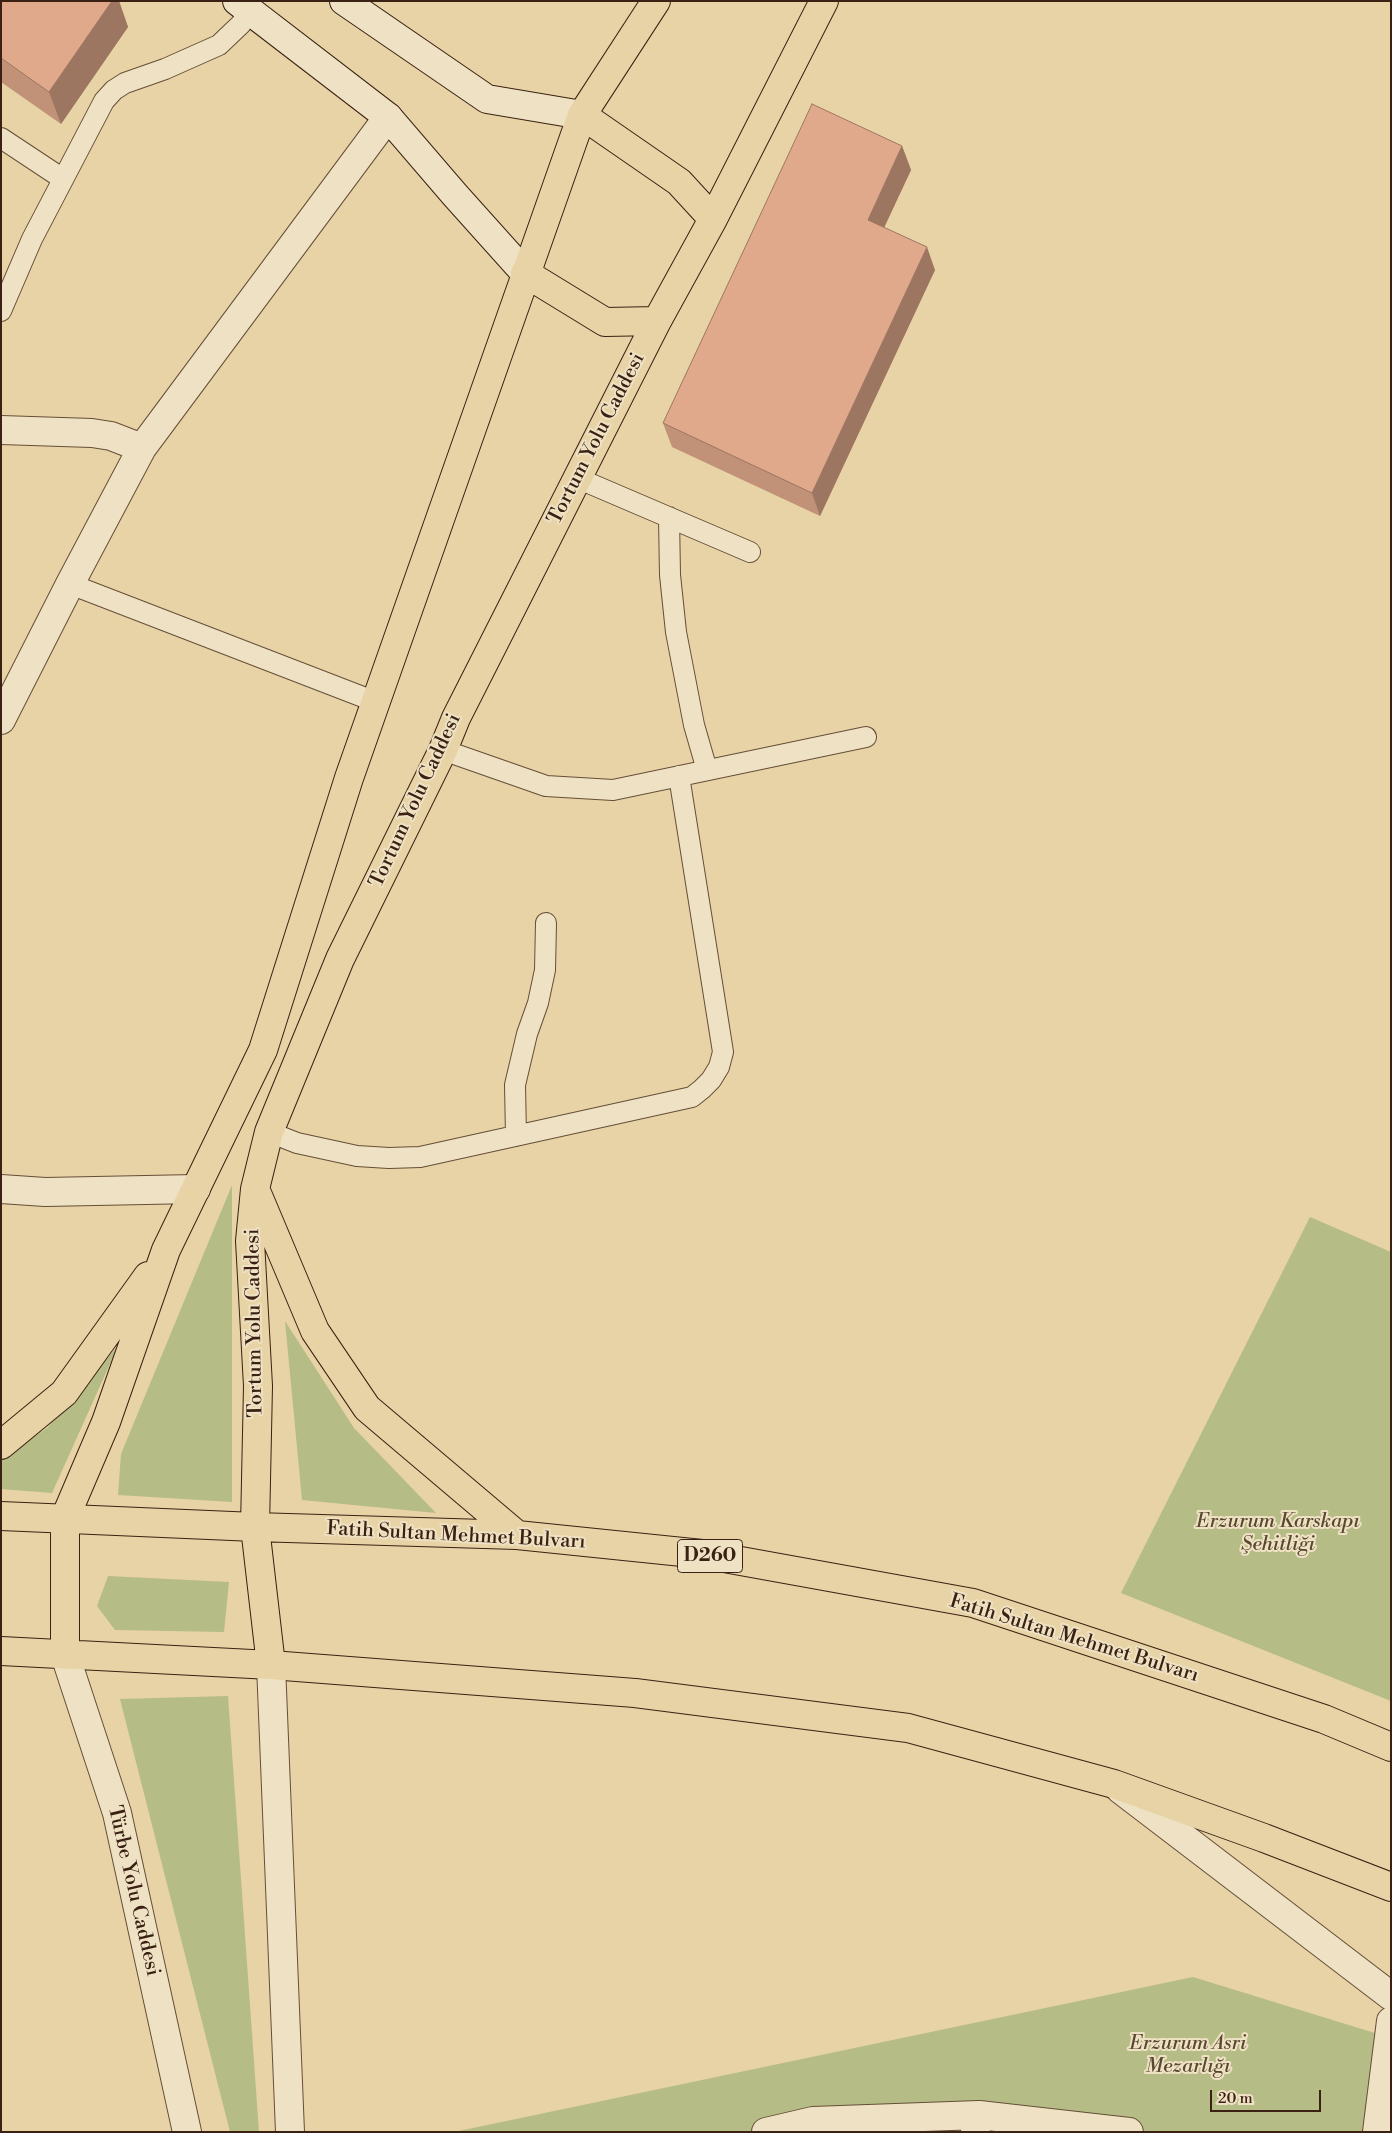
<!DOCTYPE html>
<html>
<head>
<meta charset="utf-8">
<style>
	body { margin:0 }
	#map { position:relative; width:1392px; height:2133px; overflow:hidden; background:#e7d3a5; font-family:"Libre Bodoni",serif }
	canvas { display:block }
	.frame { position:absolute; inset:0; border:2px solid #3a2113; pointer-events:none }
	.scale { position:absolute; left:1210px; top:2090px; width:111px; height:22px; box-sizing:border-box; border:2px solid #3a2113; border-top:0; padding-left:6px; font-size:15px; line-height:18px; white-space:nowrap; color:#3a2113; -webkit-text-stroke:4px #efe2c4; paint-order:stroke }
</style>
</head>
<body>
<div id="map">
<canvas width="1392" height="2133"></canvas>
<div class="frame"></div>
<div class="scale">20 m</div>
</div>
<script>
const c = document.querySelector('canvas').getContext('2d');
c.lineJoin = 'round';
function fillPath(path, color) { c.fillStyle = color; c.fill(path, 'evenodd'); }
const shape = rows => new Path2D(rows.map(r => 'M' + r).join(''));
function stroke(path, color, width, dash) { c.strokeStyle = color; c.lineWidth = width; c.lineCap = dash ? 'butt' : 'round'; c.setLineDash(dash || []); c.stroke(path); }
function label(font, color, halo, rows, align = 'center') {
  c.font = font + ' "Libre Bodoni",serif'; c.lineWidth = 4; c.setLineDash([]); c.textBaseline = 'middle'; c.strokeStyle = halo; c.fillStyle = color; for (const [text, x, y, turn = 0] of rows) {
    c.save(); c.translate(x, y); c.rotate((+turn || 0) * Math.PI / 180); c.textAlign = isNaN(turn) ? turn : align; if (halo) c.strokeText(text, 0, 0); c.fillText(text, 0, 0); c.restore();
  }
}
fillPath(shape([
	[232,1185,232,1502,118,1495,121,1454],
	[1310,1217,1391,1252,1391,1701,1121,1593],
	[285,1321,354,1428,436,1513,302,1500],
	[118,1346,52,1493,1,1489,1,1460,47,1428],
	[108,1576,229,1582,224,1632,115,1630,97,1606],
	[228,1696,259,2132,230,2132,120,1699],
	[1193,1977,1391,2038,1391,2132,454,2132]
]), '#b6bc86');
const service = shape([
	[1,138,63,179],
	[1,311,32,239,104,101,114,90,125,83,165,69,219,45,241,24,249,11],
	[577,478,750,552],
	[669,517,670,575,676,632,694,725,707,770],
	[70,584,376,702],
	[443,750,546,786,613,790,866,737],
	[269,1132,297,1143,357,1156,389,1158,420,1157,692,1097,702,1089,711,1080,719,1067,723,1052,679,776],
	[516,1136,515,1085,527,1034,538,1003,545,970,546,923]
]);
const minor = shape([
	[1,430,92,433,111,436,142,448],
	[1,720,70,584,142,448,388,117],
	[1,1189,45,1192,196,1189],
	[1120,1789,1391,1996],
	[766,2132,813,2121,979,2115],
	[975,2132,979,2115,1129,2132],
	[1377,2132,1391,2021]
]);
const tertiary = shape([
	[65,1655,117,1813,187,2132],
	[271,1665,290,2132]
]);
const secondary = shape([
	[237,1,388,117,455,195,525,273],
	[344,1,487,99,582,115]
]);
const trunk = shape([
	[582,115,679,182,713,219],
	[525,273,605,322,657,321],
	[256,1191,315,1331,367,1408,517,1535],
	[1,1445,64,1393,148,1276],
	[1,1516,255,1527,517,1535,702,1554,973,1603,1324,1719,1391,1747],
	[1,1651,271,1665,635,1693,908,1728,1114,1784,1264,1838,1391,1887],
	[65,1655,65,1518,106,1422,166,1250,263,1050,349,778,582,115,656,1],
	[271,1665,255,1527,258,1386,250,1241,255,1189,269,1132,340,959,443,750,456,718,657,321,713,219,824,1]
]);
stroke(service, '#654e38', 22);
stroke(minor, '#654e38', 30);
stroke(tertiary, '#654e38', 30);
stroke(secondary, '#3a2113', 30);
stroke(trunk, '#3a2113', 30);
stroke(service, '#efe2c4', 20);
stroke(minor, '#efe2c4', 28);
stroke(tertiary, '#efe2c4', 28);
stroke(secondary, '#efe2c4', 28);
stroke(trunk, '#e7d3a5', 28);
fillPath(shape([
	[1,1,119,1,128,27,61,124,1,82],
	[902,146,911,170,884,227,935,270,820,516,672,447,663,423]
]), '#c19178');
fillPath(shape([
	[112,1,119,1,128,27,61,124,49,92],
	[902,146,911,170,877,243,868,220],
	[927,247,935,270,820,516,812,493]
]), '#9d7661');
const building = shape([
	[1,1,112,1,49,92,1,58,1,1],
	[812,104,902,146,868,220,927,247,812,493,663,423,812,104]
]);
fillPath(building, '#e0a98b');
stroke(building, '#9d7661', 1);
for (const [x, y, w] of [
	[710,1556,65]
]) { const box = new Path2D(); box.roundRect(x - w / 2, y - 16.5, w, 33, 4); c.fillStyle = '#efe2c4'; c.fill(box); stroke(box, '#3a2113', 1); }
label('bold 19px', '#3a2113', null, [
	["D260",710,1556]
]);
label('20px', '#3a2113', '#efe2c4', [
	["Tortum Yolu Caddesi",597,439,-63],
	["Tortum Yolu Caddesi",416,801,-65],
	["Tortum Yolu Caddesi",255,1323,-91],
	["Fatih Sultan Mehmet Bulvarı",456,1536,3],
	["Fatih Sultan Mehmet Bulvarı",1074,1639,17],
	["Türbe Yolu Caddesi",133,1891,77]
]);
label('italic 20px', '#594830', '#efe2c4', [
	["Erzurum Karskapı",1278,1522],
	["Şehitliği",1278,1545],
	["Erzurum Asri",1188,2044],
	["Mezarlığı",1188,2067]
]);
</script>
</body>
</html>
